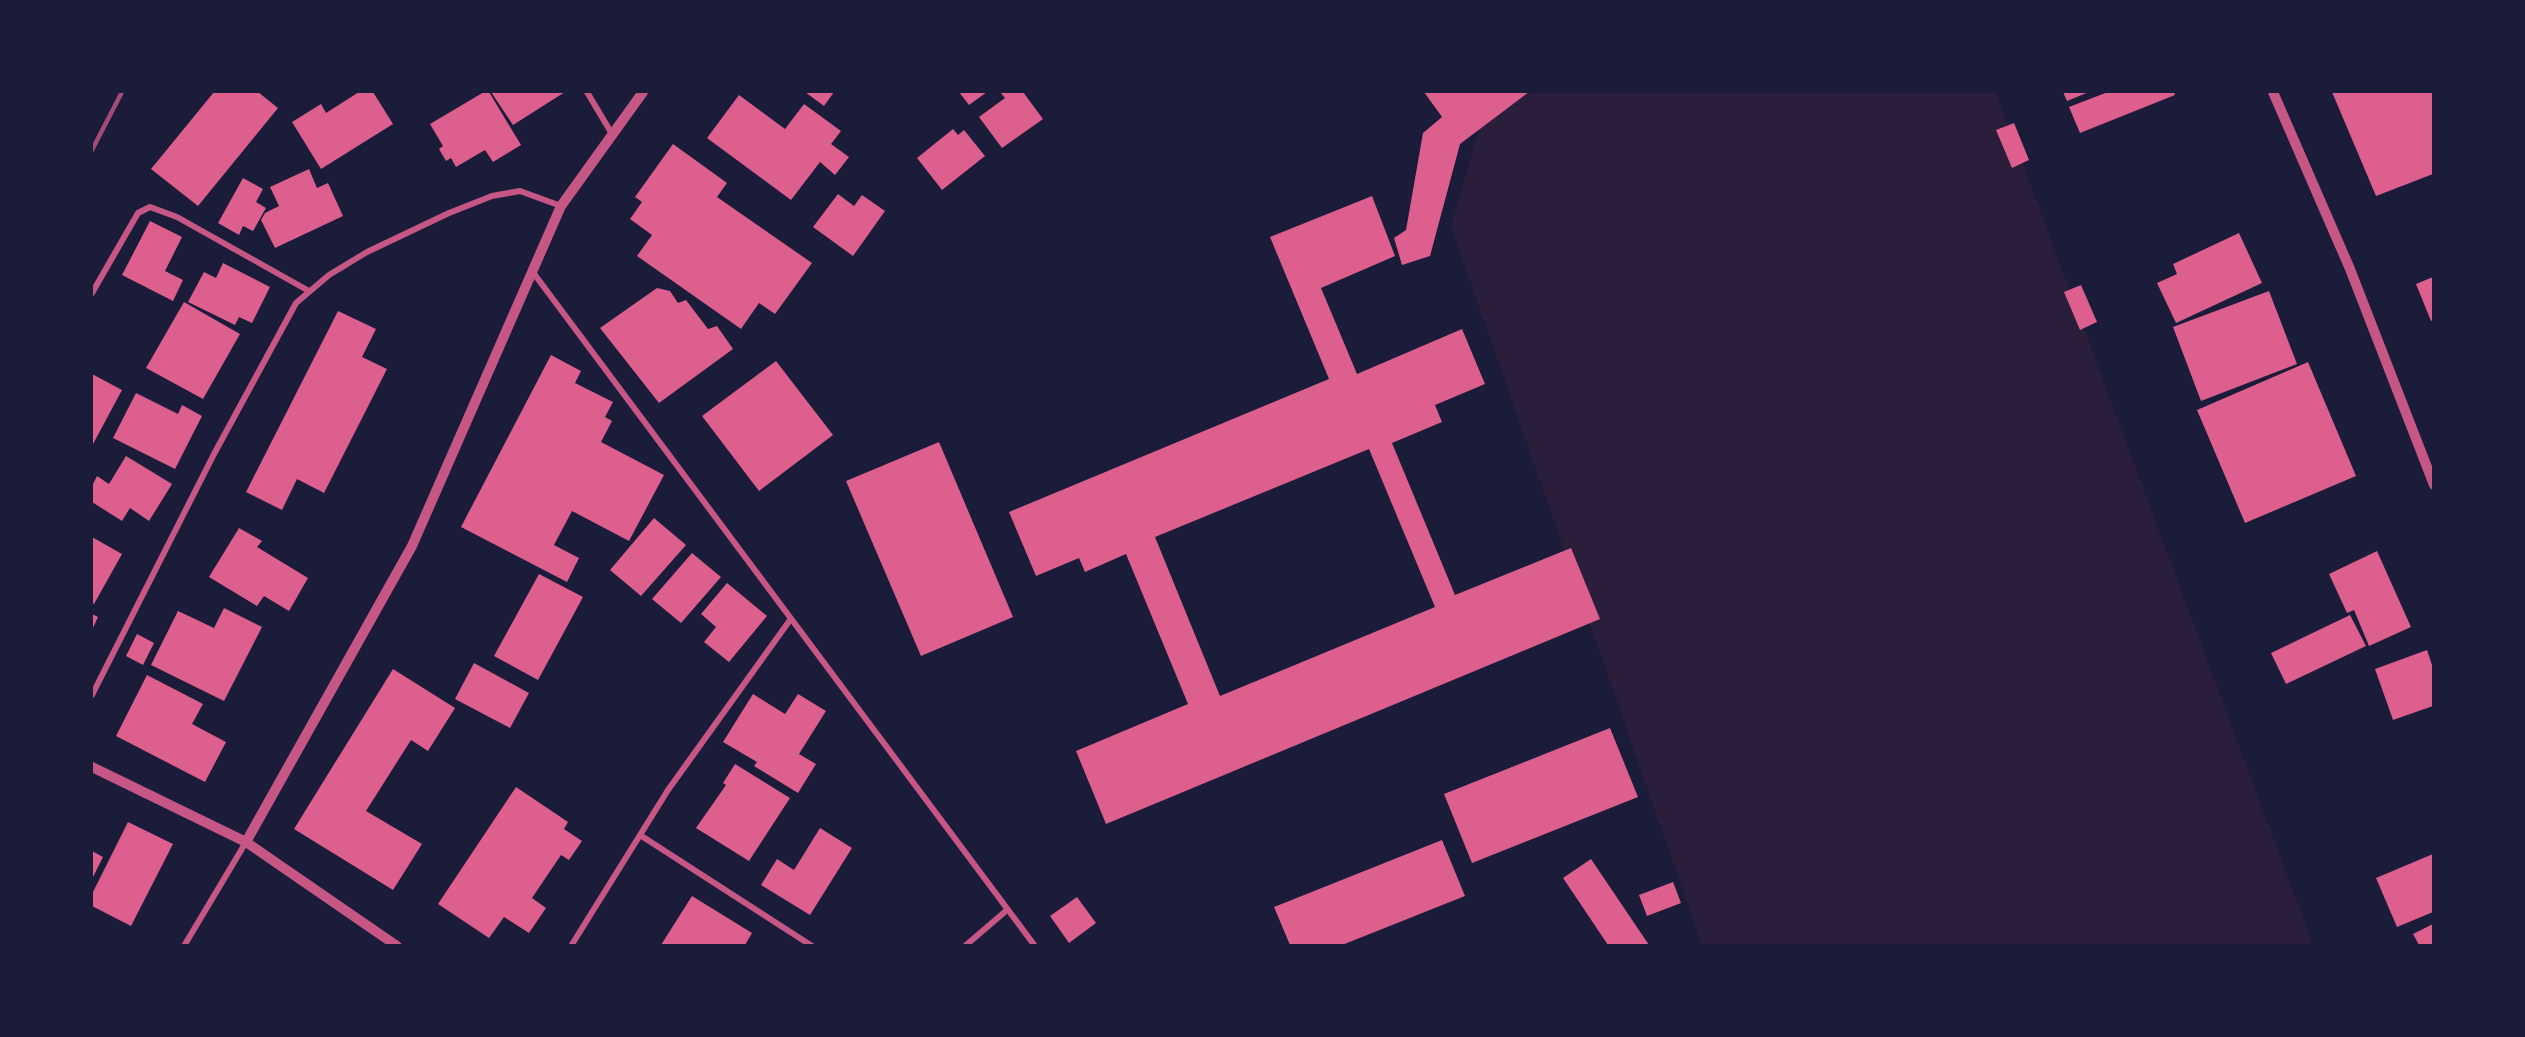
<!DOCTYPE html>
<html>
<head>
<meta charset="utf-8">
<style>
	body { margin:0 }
	#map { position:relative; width:2525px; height:1037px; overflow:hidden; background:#1b1b3a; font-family:"Space Grotesk",sans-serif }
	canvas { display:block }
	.frame { position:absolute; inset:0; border:93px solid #1b1b3a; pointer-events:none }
</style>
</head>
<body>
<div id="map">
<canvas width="2525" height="1037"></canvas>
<div class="frame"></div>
</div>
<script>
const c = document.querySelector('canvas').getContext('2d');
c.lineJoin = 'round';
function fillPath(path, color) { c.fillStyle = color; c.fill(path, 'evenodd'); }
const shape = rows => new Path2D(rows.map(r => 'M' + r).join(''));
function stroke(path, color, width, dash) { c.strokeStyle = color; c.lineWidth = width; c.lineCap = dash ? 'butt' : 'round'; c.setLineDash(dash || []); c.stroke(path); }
fillPath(shape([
	[1531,92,1996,92,2313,945,1702,945,1451,226,1480,126]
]), '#2a1e3b');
fillPath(shape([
	[214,92,258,92,278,108,198,206,151,169],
	[359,92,373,92,393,124,321,169,292,122,321,104,326,113],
	[484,92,489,92,521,145,493,162,485,150,456,167,451,158,446,161,439,149,443,146,430,124],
	[491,92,565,92,513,125],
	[805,92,834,92,824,106],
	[959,92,987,92,969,105],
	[1000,92,1023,92,1043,119,1002,148,979,117,1005,98],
	[1424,92,1529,92,1460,144,1430,256,1402,265,1394,238,1406,230,1423,133,1442,117],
	[2063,92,2089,92,2067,101],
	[2108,92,2174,92,2175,95,2080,133,2069,107],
	[2332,92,2433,92,2433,174,2376,196],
	[739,95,785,129,804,104,841,131,831,144,849,157,835,175,820,162,791,200,707,138],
	[2014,123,2029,160,2012,168,1996,130],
	[953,129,958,135,964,130,985,156,942,190,917,158],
	[673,144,727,183,717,197,812,263,775,314,759,303,741,329,637,256,652,235,630,219,642,202,635,197],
	[309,169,317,188,328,183,343,216,275,248,261,220,265,213,279,206,270,187],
	[243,178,263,189,256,202,266,208,253,231,243,226,239,235,218,223],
	[838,194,854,206,862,195,885,211,853,256,813,227],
	[1372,196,1395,256,1321,288,1357,374,1462,329,1485,384,1435,405,1442,422,1392,443,1455,595,1571,548,1600,619,1106,824,1076,751,1188,704,1126,554,1085,572,1079,558,1036,576,1009,512,1329,379,1270,237],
	[1369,449,1435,607,1220,696,1155,537],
	[150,221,182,237,165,271,183,280,173,301,122,275],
	[2239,233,2262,283,2176,323,2157,283,2177,274,2173,264],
	[223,263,270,287,252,323,239,317,235,325,188,302,204,272,216,278],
	[2433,277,2433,320,2431,321,2416,284],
	[2081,285,2097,322,2080,330,2064,292],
	[657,288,670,291,678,303,686,300,708,329,717,326,733,349,659,403,600,328],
	[2269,291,2297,364,2201,401,2173,327],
	[184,302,240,334,203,399,146,368],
	[338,311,376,329,362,357,387,369,324,493,297,479,282,510,246,492],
	[551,355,581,371,575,383,613,402,605,417,612,421,601,442,664,475,629,541,572,511,554,545,579,558,567,582,461,527],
	[776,361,833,435,759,491,702,416],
	[2308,362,2356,476,2245,523,2197,410],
	[92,374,122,390,92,446],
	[136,393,178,414,182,405,202,416,175,469,113,438],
	[939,442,1013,617,921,656,846,481],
	[126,456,172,484,149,521,130,508,122,521,92,502,92,486,97,476,109,484],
	[654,518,686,545,641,596,610,570],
	[239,528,262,541,257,547,308,578,289,611,264,596,257,606,209,577],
	[92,537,122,554,94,604,92,603],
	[2377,551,2411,627,2369,646,2354,610,2347,613,2329,574],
	[692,553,721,577,681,623,652,599],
	[539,574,583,597,538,680,494,656],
	[727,583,767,616,729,662,704,642,716,627,701,614],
	[224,608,262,627,224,701,151,665,178,611,214,628],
	[92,614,98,617,92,630],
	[2350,615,2366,646,2286,684,2271,653],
	[137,634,154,643,143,665,126,656],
	[2427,650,2433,668,2433,706,2393,720,2375,669],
	[474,663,529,693,510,728,455,699],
	[393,669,455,708,428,751,411,740,366,811,422,844,393,890,294,829],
	[147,675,203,704,192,724,226,742,205,782,116,736],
	[753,694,785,714,798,694,826,711,799,754,816,764,798,793,754,766,757,762,723,742],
	[1610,728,1638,797,1472,863,1444,794],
	[735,764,790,798,749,861,696,828,726,785,723,783],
	[516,787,568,822,564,829,582,841,569,860,561,855,532,898,546,908,529,933,504,917,489,938,438,904],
	[128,822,173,844,131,926,92,906,92,894],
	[820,828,852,848,810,915,761,885,777,859,794,870],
	[1442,840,1465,896,1342,945,1290,945,1274,907],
	[92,851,103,857,92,879],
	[2433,854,2433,912,2397,927,2376,878],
	[1591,859,1649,945,1608,945,1563,878],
	[1673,882,1681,903,1647,916,1639,895],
	[692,896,752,933,745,945,661,945],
	[1077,897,1096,923,1069,943,1050,916],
	[2433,924,2433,945,2419,945,2413,934]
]), '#dd5f8e');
stroke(shape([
	[587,92,612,134],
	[532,271,1035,946],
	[92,293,138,213,150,207,177,217,309,291],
	[92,695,214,454,296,303,329,275,367,252,449,213,492,196,520,191,561,206],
	[640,835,812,946],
	[184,946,246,842],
	[571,946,668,790,790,620],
	[965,946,1007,910]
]), '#c65784', 6);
stroke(shape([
	[2273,92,2350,269,2434,485],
	[92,767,246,842,397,946],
	[246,842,412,546,561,206,643,92]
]), '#c65784', 10);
stroke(shape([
	[92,150,122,92]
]), '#a44b75', 4.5);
</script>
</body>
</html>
